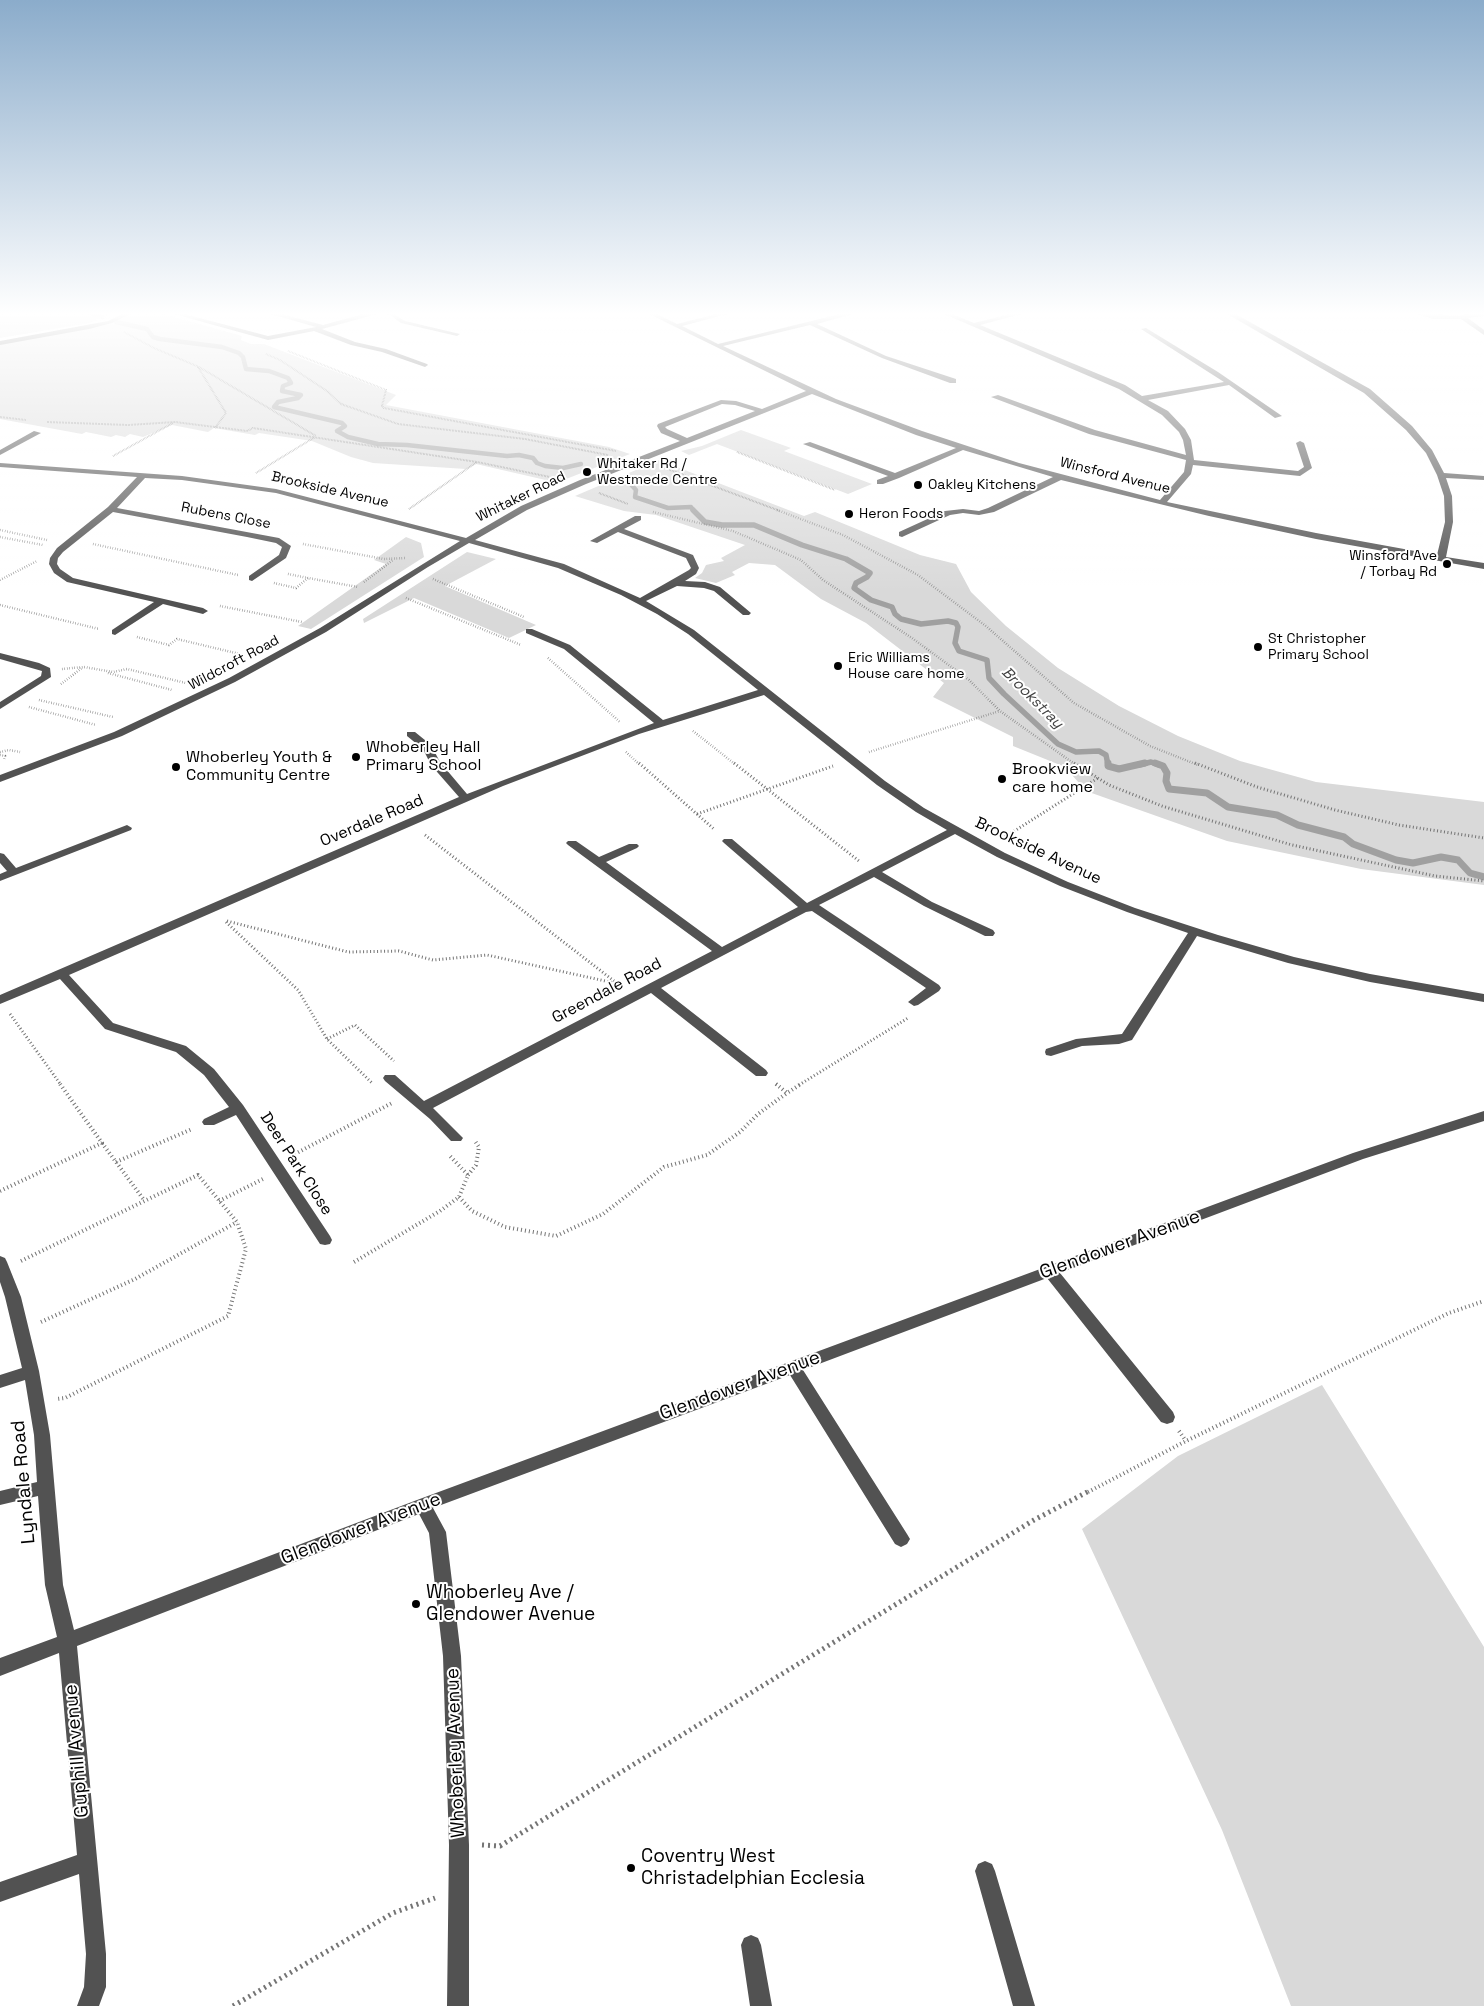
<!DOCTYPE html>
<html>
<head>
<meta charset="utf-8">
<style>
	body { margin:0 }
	canvas { display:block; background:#fff }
</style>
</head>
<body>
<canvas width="1484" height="2006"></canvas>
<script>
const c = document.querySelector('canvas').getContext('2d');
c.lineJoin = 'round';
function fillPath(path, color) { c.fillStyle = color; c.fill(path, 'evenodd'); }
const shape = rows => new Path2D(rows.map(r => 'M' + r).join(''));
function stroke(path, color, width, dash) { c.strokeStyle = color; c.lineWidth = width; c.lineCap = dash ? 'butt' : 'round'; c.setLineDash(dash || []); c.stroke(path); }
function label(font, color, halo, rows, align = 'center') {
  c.font = font + ' "Space Grotesk",sans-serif'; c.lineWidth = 4; c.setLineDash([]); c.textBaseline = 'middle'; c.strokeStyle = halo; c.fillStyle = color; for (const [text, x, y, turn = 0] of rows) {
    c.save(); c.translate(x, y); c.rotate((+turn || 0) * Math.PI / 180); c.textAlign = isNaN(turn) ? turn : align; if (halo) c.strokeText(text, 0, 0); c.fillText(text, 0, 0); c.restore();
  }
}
fillPath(shape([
	[0,311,118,311,89,323,0,338],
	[153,311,242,336,241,340,251,344,264,344,396,395,386,405,609,447,630,454,561,481,550,481,476,464,466,469,373,463,351,457,312,441,259,433,255,435,214,428,208,432,172,425,143,437,130,434,125,437,116,435,111,437,86,432,82,434,0,419,0,344,106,324,136,312],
	[741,430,791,448,784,451,872,484,848,494,717,444,689,455,681,451,702,446],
	[664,458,672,460,669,464,804,516,815,512,920,555,956,564,971,592,1006,626,1058,668,1119,706,1178,736,1240,761,1316,782,1484,802,1484,885,1361,869,1227,841,1086,791,1065,767,1013,746,1013,737,933,697,944,683,866,623,821,599,775,565,749,563,732,572,735,575,716,583,695,578,702,573,706,565,724,561,721,558,745,545,656,515,624,511,575,496],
	[406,537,421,543,424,557,311,629,298,626,386,564,374,560],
	[467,552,496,559,445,586,536,625,509,638,414,598,364,623,363,619],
	[1322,1385,1484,1647,1484,2006,1291,2006,1222,1830,1082,1529,1178,1456]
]), '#d9d9d9');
stroke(shape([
	[85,311,102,317],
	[116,322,147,329,153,337,160,339,222,347,239,353,243,357,246,369,269,371,288,378,291,383,283,386,282,391,301,395,298,398,278,402,274,407,342,423,345,426,337,431,348,437,378,444,407,445,507,456,519,455,533,458,537,463,545,466,563,468,581,464],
	[626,479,636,490,635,497,668,508,691,507,694,511]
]), '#a0a0a0', 4.5);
stroke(shape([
	[693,510,705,522,722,525,754,525,802,545,846,559,870,573,867,577,856,583,854,588,871,600,892,607,895,614,901,619,921,624,948,621,956,623,958,627,955,643,959,651,987,660,989,678,1004,694,1058,744,1076,752,1099,751,1106,755,1108,765],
	[1139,765,1151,762,1159,765]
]), '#a0a0a0', 5.5);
stroke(shape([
	[1108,763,1108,766,1119,769,1145,763],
	[1155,763,1163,766,1167,773,1166,781,1169,789,1207,793,1228,807,1277,815,1298,825,1344,837,1353,844,1396,860,1413,863,1441,857,1458,860,1470,873,1484,877]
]), '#a0a0a0', 7);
stroke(shape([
	[124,332,154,348,199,367,316,436],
	[288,351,386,390,382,406,384,408,616,451],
	[266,354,280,360,327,391,341,404,398,424,525,439,608,455],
	[198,367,226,413,215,428],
	[0,417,26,420],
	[47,422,128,425,175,422,247,431,253,428,477,462,550,477],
	[737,452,835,490],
	[113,456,173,423],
	[665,468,780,511],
	[256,473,315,437],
	[599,493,628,504],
	[409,509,477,462]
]), '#747474', 2, [0.5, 1]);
stroke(shape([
	[777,510,843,535,918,575,987,627,1074,703,1150,746,1198,765],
	[653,512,733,531,801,560,823,580,912,638,969,680,1000,711,1076,765],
	[0,530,47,540],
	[0,537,43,545],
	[93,544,238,575],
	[303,544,384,559,405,558],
	[288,574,308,578],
	[433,579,524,617],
	[0,580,37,561],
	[364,582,393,560],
	[274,583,296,588,308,578,358,587],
	[406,598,521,645],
	[0,605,99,629],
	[220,606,302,622],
	[137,637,169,645,177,639,244,655],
	[548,658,620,722],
	[62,669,84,667,113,672,127,669,186,683],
	[108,673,172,690],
	[61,684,82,668],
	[39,700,113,717],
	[29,707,96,725],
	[693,731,736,765],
	[0,752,9,750,20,752],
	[626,752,640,765],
	[869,752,1000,711],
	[0,755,5,756,4,759]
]), '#747474', 2.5, [0.5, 2]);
stroke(shape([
	[639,763,715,830],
	[734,763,859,861],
	[1074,763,1109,785,1162,806,1292,845,1435,876,1484,881],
	[1195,763,1257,787,1335,810,1399,825,1484,838],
	[697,814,833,766],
	[425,835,614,981],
	[1005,837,1098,778],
	[227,921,348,952,399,951,433,960,487,955,619,984],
	[226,922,298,990,327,1039,372,1083],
	[10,1014,61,1085],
	[327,1039,355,1025,394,1061],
	[776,1084,778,1085],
	[799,1085,908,1018]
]), '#747474', 3, [1, 2.5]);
stroke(shape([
	[776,1084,787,1093,801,1084],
	[102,1143,144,1200],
	[291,1156,392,1103],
	[116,1162,192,1129],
	[468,1175,476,1165,479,1147,475,1141],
	[0,1191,102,1143,60,1084],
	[459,1197,472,1211,505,1227,556,1236,603,1214,664,1167,707,1155,740,1132,758,1114,787,1093],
	[219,1201,263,1179],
	[21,1261,198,1175,237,1222,246,1249,228,1316,65,1398,57,1399],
	[354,1262,440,1211,459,1197,468,1175,449,1155],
	[41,1322,135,1279,237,1222],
	[1179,1431,1186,1441],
	[1088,1492,1186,1441,1449,1313,1484,1301]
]), '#747474', 4, [1, 3]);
stroke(shape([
	[482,1845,500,1846,1034,1520,1091,1490],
	[233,2006,393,1913,435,1898]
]), '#747474', 5, [2, 4]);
fillPath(shape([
	[128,311,136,311,112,323,89,329,0,345,0,341,108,321,128,311],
	[163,311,173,311,268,336,316,327,260,311,270,311,323,325,374,311,389,311,405,321,460,334,457,336,401,323,390,315,381,313,322,329,355,342,386,349,427,364,428,365,425,367,382,352,351,345,314,331,268,340,163,311],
	[643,311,651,311,677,324,728,311,739,311,682,326,718,344,852,311,863,311,817,324,886,356,956,379,956,383,950,383,882,358,810,325,723,346,836,399,922,431,1019,463,1160,500,1184,472,1186,460,1089,434,991,397,998,395,1095,430,1186,455,1183,440,1179,432,1162,415,1119,389,937,311,945,311,974,323,1022,311,1033,311,980,325,1125,385,1142,396,1224,382,1141,329,1146,328,1218,372,1282,416,1275,418,1229,385,1148,400,1168,411,1185,429,1191,440,1194,460,1298,471,1304,467,1296,443,1300,441,1304,443,1312,468,1300,476,1193,465,1191,474,1167,502,1316,533,1437,555,1445,522,1444,496,1437,475,1426,453,1406,430,1364,393,1222,311,1230,311,1370,389,1412,426,1432,450,1444,473,1484,476,1484,480,1446,478,1452,496,1453,522,1446,557,1484,563,1484,569,1316,539,1209,516,1061,480,994,512,979,515,963,513,950,515,902,537,899,536,899,532,945,511,963,509,979,511,988,508,1053,477,963,450,899,478,883,484,877,484,877,480,888,476,803,444,810,442,895,473,956,448,916,435,812,394,586,484,527,510,475,540,564,564,640,598,689,570,691,568,686,558,618,532,597,543,590,541,635,516,641,516,641,520,624,529,693,555,699,568,696,574,685,581,705,582,720,587,751,613,749,615,743,615,714,591,704,588,677,586,646,601,694,630,885,781,924,808,1005,853,1068,882,1135,908,1218,935,1294,957,1370,974,1484,994,1484,1002,1370,982,1288,963,1197,936,1132,1040,1119,1044,1082,1046,1051,1056,1046,1055,1045,1052,1046,1049,1076,1039,1122,1034,1188,933,1127,912,1060,886,997,857,955,834,882,872,932,902,993,930,995,933,993,936,985,936,924,906,874,877,819,905,939,985,941,988,939,991,918,1005,914,1006,908,1002,926,988,812,911,806,912,661,988,766,1070,768,1073,766,1076,756,1076,651,993,433,1108,463,1138,461,1141,451,1141,430,1119,385,1081,383,1078,385,1075,395,1075,424,1101,712,951,568,845,566,843,568,841,576,841,599,857,629,844,637,844,639,846,637,848,606,862,722,947,798,907,724,843,722,841,724,839,732,839,807,903,947,830,916,812,877,785,764,695,639,734,503,786,69,975,113,1023,186,1046,214,1069,243,1105,330,1236,332,1240,330,1244,325,1245,320,1244,236,1115,214,1125,204,1125,202,1122,204,1119,229,1107,204,1075,176,1052,105,1029,60,979,0,1004,0,995,459,797,431,765,423,749,407,736,407,732,415,732,431,745,440,762,467,794,654,723,564,649,526,633,526,629,532,629,570,645,663,720,758,690,688,634,657,614,621,595,558,568,469,543,428,567,326,632,235,682,122,736,0,782,0,775,114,732,229,678,320,628,460,541,276,493,182,480,145,478,117,508,279,538,291,546,286,558,252,581,249,580,249,576,279,555,282,547,276,543,247,537,113,512,63,552,58,558,57,564,60,569,73,578,203,608,208,611,203,614,163,604,115,635,112,634,112,630,154,602,67,582,54,573,49,564,50,558,57,548,108,507,137,477,0,467,0,463,182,476,276,489,466,538,521,506,580,480,680,441,661,433,657,426,658,424,721,400,736,401,762,409,806,391,643,311],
	[722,404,735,405,755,411,687,438,667,429,665,427,722,404],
	[1408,311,1455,316,1484,312,1484,316,1468,318,1484,330,1484,335,1461,319,1433,319,1408,311],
	[34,431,41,433,0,455,0,450,34,431],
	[0,653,39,663,50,668,51,677,0,709,0,702,41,676,42,671,0,659,0,653],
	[127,825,132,828,131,830,0,881,0,874,7,871,0,863,0,853,4,854,16,868,127,825],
	[1484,1111,1484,1121,1363,1159,1060,1273,1173,1412,1175,1417,1173,1422,1167,1424,1161,1422,1047,1278,803,1370,907,1534,910,1539,907,1544,901,1547,895,1544,790,1375,433,1508,446,1532,461,1656,469,1845,469,2006,447,2006,449,1845,443,1656,429,1533,419,1514,77,1646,106,1954,106,1987,99,2006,77,2006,84,1987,86,1954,79,1874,0,1902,0,1882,77,1855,59,1653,0,1676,0,1658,57,1637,45,1585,38,1496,0,1505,0,1491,37,1482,34,1435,25,1380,0,1388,0,1375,22,1368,5,1297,0,1282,0,1256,5,1258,7,1262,21,1297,39,1371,50,1435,63,1585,74,1630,417,1500,1353,1153,1484,1111],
	[985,1861,992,1864,995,1871,1035,2006,1013,2006,975,1871,978,1864,985,1861],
	[751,1935,758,1938,761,1945,772,2006,750,2006,741,1945,744,1938,751,1935]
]), '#525252');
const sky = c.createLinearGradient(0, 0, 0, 592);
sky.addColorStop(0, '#8baccb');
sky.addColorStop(0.53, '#fff');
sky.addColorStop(1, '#ffffff00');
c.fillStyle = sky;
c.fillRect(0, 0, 1484, 592);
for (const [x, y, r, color] of [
	[587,472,5,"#000"],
	[918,485,5,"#000"],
	[849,514,5,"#000"],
	[1447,564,5,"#000"],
	[1258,647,5,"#000"],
	[838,666,5,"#000"],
	[356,757,5,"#000"],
	[176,767,5,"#000"],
	[1002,779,5,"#000"],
	[416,1604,5,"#000"],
	[631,1868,5,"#000"]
]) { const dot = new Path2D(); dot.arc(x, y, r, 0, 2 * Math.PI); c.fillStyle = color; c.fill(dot); stroke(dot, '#fff', 2); }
label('14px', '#000', '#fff', [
	["Whitaker Rd /",597,464],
	["Westmede Centre",597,480],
	["Oakley Kitchens",928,485],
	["Heron Foods",859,514],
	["Winsford Ave",1437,556,"right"],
	["/ Torbay Rd",1437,572,"right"],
	["St Christopher",1268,639],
	["Primary School",1268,655],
	["Eric Williams",848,658],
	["House care home",848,674]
], 'left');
label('14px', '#000', '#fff', [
	["Winsford Avenue",1115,476,14],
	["Brookside Avenue",330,490,13],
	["Whitaker Road",521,497,-26],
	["Rubens Close",226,516,11],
	["Wildcroft Road",234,663,-28]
]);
label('italic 15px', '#414141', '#fff', [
	["Brookstray",1032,698,45]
]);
label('16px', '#000', '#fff', [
	["Whoberley Hall",366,748],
	["Primary School",366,766],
	["Whoberley Youth &",186,758],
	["Community Centre",186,776],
	["Brookview",1012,770],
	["care home",1012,788]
], 'left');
label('16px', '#000', '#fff', [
	["Overdale Road",372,821,-23],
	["Brookside Avenue",1038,851,25],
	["Greendale Road",607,991,-28],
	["Deer Park Close",296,1164,57]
]);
label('19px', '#000', '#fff', [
	["Glendower Avenue",1120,1245,-20],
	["Glendower Avenue",740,1386,-20],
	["Lyndale Road",24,1482,-95],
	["Glendower Avenue",361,1529,-21],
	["Guphill Avenue",77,1751,-95],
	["Whoberley Avenue",456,1753,-92]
]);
label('19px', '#000', '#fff', [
	["Whoberley Ave /",426,1593],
	["Glendower Avenue",426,1615],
	["Coventry West",641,1857],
	["Christadelphian Ecclesia",641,1879]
], 'left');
</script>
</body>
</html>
